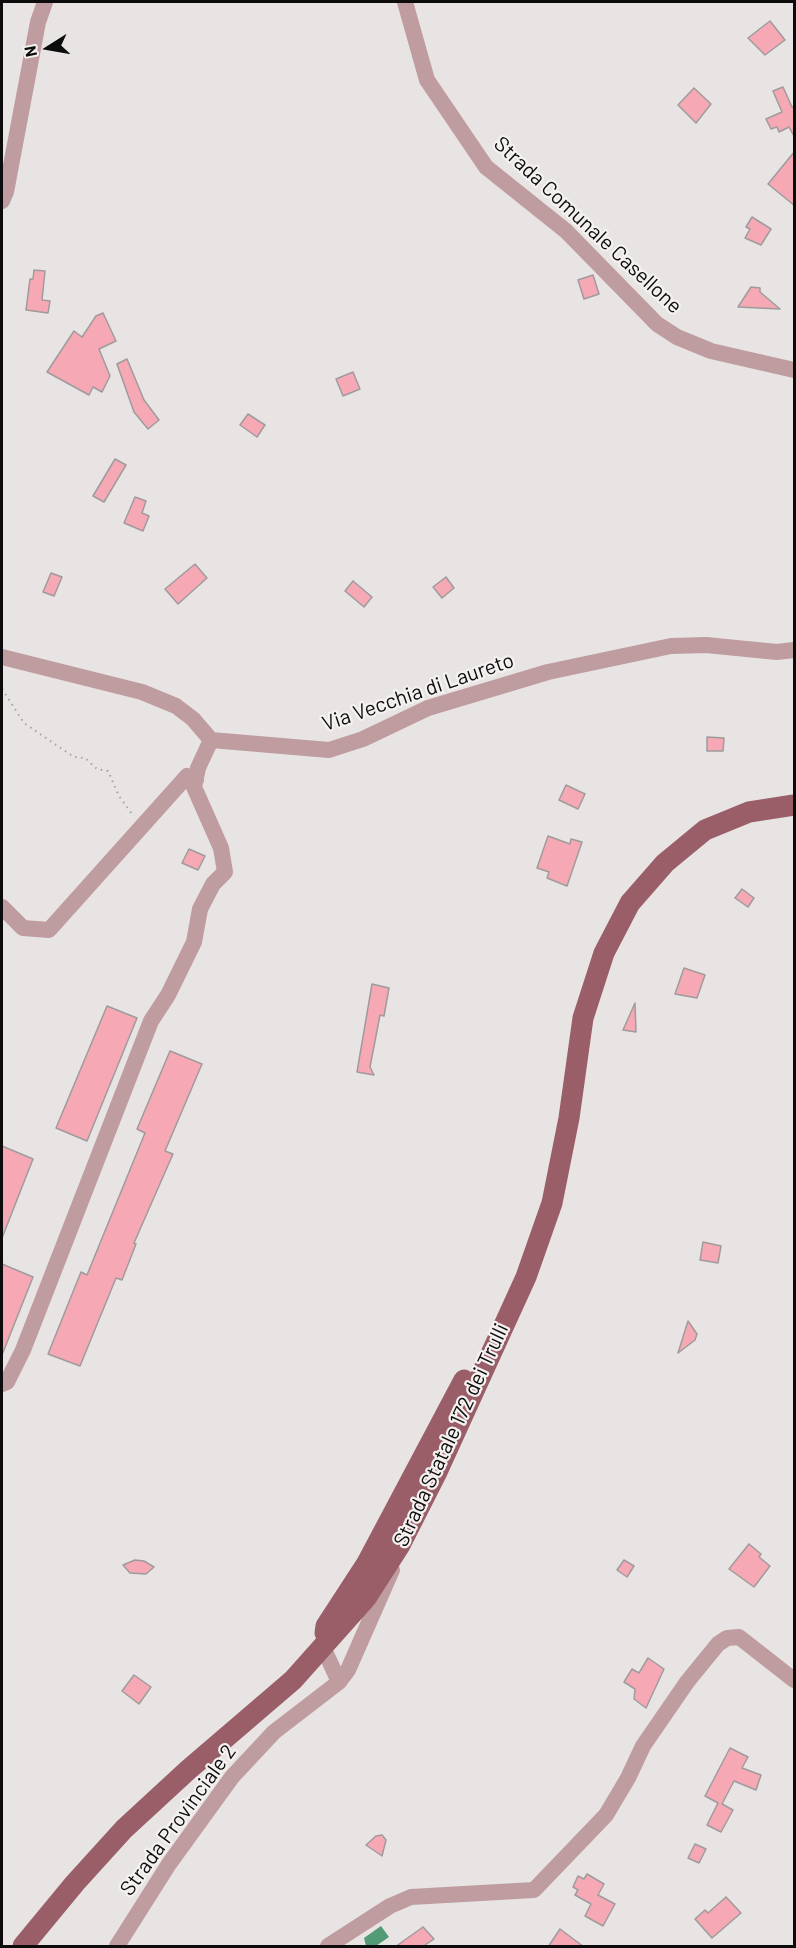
<!DOCTYPE html>
<html>
<head>
<meta charset="utf-8">
<style>
	body { margin:0 }
	#map { position:relative; width:796px; height:1948px; overflow:hidden; background:#e8e4e4; font-family:Barlow,sans-serif }
	canvas { display:block }
	.frame { position:absolute; inset:0; border:3px solid #0d0c0c; pointer-events:none }
	.north { position:absolute; left:18px; top:18px; width:60px; height:60px; -webkit-text-stroke:4px #f5f1f1; paint-order:stroke; rotate:259deg; font-size:16px; font-weight:700; line-height:24px; text-align:center; color:#0d0c0c }
	.north::after { content:''; display:block; margin:auto; width:21px; height:27px; background:#0d0c0c; clip-path:polygon(50% 0,100% 100%,50% 72%,0 100%) }
</style>
</head>
<body>
<div id="map">
<canvas width="796" height="1948"></canvas>
<div class="frame"></div>
<div class="north">N</div>
</div>
<script>
const c = document.querySelector('canvas').getContext('2d');
c.lineJoin = 'round';
function fillPath(path, color) { c.fillStyle = color; c.fill(path, 'evenodd'); }
const shape = rows => new Path2D(rows.map(r => 'M' + r).join(''));
function stroke(path, color, width, dash) { c.strokeStyle = color; c.lineWidth = width; c.lineCap = dash ? 'butt' : 'round'; c.setLineDash(dash || []); c.stroke(path); }
function label(font, color, halo, rows, align = 'center') {
  c.font = font + ' Barlow,sans-serif'; c.lineWidth = 4.5; c.setLineDash([]); c.textBaseline = 'middle'; c.strokeStyle = halo; c.fillStyle = color; for (const [text, x, y, turn = 0] of rows) {
    c.save(); c.translate(x, y); c.rotate((+turn || 0) * Math.PI / 180); c.textAlign = isNaN(turn) ? turn : align; if (halo) c.strokeText(text, 0, 0); c.fillText(text, 0, 0); c.restore();
  }
}
fillPath(shape([
	[381,1926,389,1937,376,1946,366,1946,364,1938]
]), '#539b76');
const building = shape([
	[770,21,785,40,765,55,748,38,770,21],
	[783,87,792,107,795,106,795,138,789,127,779,132,777,127,771,129,766,119,782,112,773,91,783,87],
	[694,88,711,104,696,123,678,105,694,88],
	[795,151,795,206,768,184,795,151],
	[752,217,771,229,761,245,745,238,750,229,746,227,752,217],
	[34,270,45,271,42,300,50,301,48,313,26,310,30,279,33,279,34,270],
	[593,275,599,294,584,299,578,280,593,275],
	[751,287,760,288,760,292,780,309,738,307,751,287],
	[103,313,116,341,99,349,110,376,102,392,93,387,89,395,47,372,74,331,82,337,96,316,103,313],
	[127,359,144,400,159,420,148,429,134,412,117,364,127,359],
	[353,372,360,389,343,396,336,379,353,372],
	[248,414,265,425,257,437,240,425,248,414],
	[115,459,126,465,104,502,93,496,115,459],
	[135,497,146,501,142,513,149,516,143,531,124,523,135,497],
	[195,564,207,578,178,604,165,589,195,564],
	[51,573,62,577,54,596,43,592,51,573],
	[446,577,454,588,442,598,433,587,446,577],
	[353,581,372,597,364,607,345,591,353,581],
	[707,737,724,738,723,751,707,751,707,737],
	[566,785,585,794,578,809,559,800,566,785],
	[548,836,570,844,571,839,582,842,567,886,547,878,549,872,537,868,548,836],
	[189,849,205,856,198,870,182,863,189,849],
	[742,889,754,898,748,907,735,898,742,889],
	[684,968,705,975,697,998,675,994,684,968],
	[372,984,389,988,384,1016,380,1015,370,1067,374,1075,357,1072,372,984],
	[635,1003,636,1032,623,1030,635,1003],
	[107,1006,137,1018,87,1141,56,1128,107,1006],
	[170,1051,202,1064,165,1151,173,1154,134,1243,136,1244,122,1280,116,1278,80,1366,48,1354,81,1272,87,1275,145,1133,137,1129,170,1051],
	[2,1146,33,1159,2,1238,2,1146],
	[703,1242,721,1246,718,1263,700,1260,703,1242],
	[2,1264,33,1277,2,1355,2,1264],
	[688,1321,697,1334,695,1340,678,1353,688,1321],
	[749,1544,761,1554,759,1557,770,1566,754,1587,729,1569,749,1544],
	[135,1560,144,1561,154,1567,146,1574,130,1573,123,1565,135,1560],
	[624,1560,634,1566,627,1577,617,1570,624,1560],
	[648,1658,664,1669,646,1708,634,1699,635,1689,624,1682,632,1669,639,1673,648,1658],
	[134,1675,151,1687,139,1704,122,1691,134,1675],
	[730,1748,748,1757,742,1768,761,1775,756,1790,734,1781,722,1804,733,1810,721,1832,707,1825,718,1803,705,1796,730,1748],
	[382,1835,386,1840,382,1856,366,1845,376,1836,382,1835],
	[695,1844,706,1849,699,1863,688,1858,695,1844],
	[587,1874,604,1884,598,1895,615,1904,603,1926,585,1916,591,1904,575,1895,578,1890,573,1887,578,1876,584,1879,587,1874],
	[726,1897,741,1913,712,1938,695,1919,705,1910,708,1913,726,1897],
	[423,1927,434,1939,422,1947,395,1947,423,1927],
	[560,1929,584,1947,548,1947,560,1929]
]);
fillPath(building, '#f6a9b4');
stroke(building, '#9f9b9c', 1.5);
stroke(shape([
	[2,689,24,723,74,757,85,758,97,769,108,771,119,796,132,814]
]), '#a6a3a3', 2, [1.5, 4.5]);
stroke(shape([
	[405,2,427,80,486,167,566,231,657,324,677,337,711,351,794,370],
	[2,201,6,192,38,22,45,2],
	[2,657,142,692,176,706,193,719,211,740,329,750,363,739,428,708,548,672,671,646,706,645,777,652,794,650],
	[2,907,23,928,49,930,187,776,196,780],
	[2,1384,7,1382,23,1350,151,1021,168,995,194,942,200,909,213,884,225,872,221,848,194,787,198,768,211,740],
	[323,1647,339,1682],
	[117,1946,169,1864,232,1777,274,1732,339,1682,348,1670,392,1570],
	[328,1946,390,1906,411,1897,534,1890,606,1815,628,1778,643,1746,687,1682,718,1644,727,1638,739,1637,794,1680]
]), '#bf9ca0', 16);
stroke(shape([
	[325,1633,326,1626,367,1563,464,1380],
	[23,1946,75,1883,124,1829,188,1770,293,1680,366,1598,400,1545,437,1472,526,1277,552,1203,569,1118,583,1018,604,953,630,903,665,863,705,830,749,812,794,805]
]), '#9a5e68', 21);
label('21px', '#0d0c0c', '#f5f1f1', [
	["Strada Comunale Casellone",588,225,43],
	["Via Vecchia di Laureto",418,692,-19],
	["Strada Statale 172 dei Trulli",451,1435,-65],
	["Strada Provinciale 2",178,1820,-54]
]);
</script>
</body>
</html>
